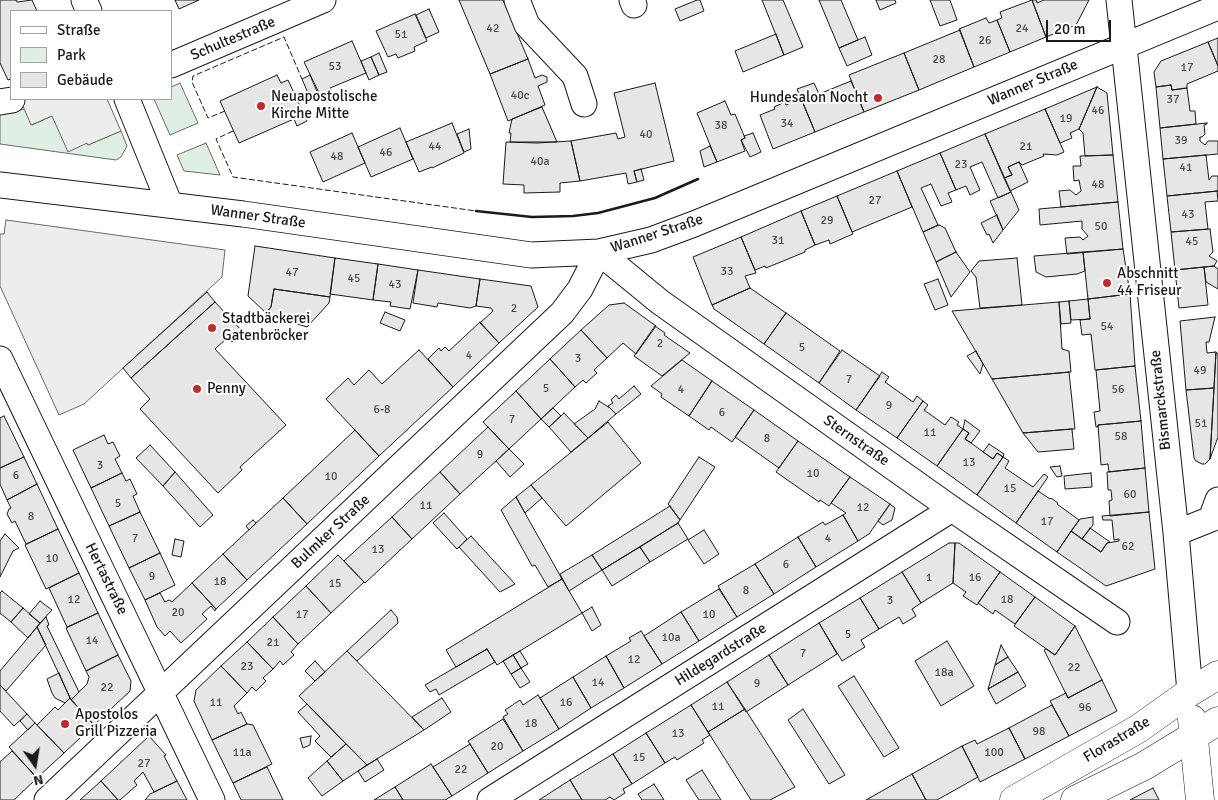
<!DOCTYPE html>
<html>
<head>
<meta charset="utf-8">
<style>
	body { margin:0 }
	#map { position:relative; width:1218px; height:800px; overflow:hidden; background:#fff; font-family:Signika,sans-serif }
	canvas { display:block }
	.legend { position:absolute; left:10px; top:10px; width:162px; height:90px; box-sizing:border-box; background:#fff; border:1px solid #a3a3a3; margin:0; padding:6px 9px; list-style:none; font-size:15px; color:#1a1a1a }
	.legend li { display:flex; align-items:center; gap:10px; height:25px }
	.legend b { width:25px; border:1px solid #a3a3a3 }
	.north { position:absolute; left:10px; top:740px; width:50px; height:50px; -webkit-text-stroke:4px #fff; paint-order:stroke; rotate:167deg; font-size:14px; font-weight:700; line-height:20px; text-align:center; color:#1a1a1a }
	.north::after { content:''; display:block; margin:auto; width:18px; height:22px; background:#1a1a1a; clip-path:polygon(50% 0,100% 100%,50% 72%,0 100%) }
	.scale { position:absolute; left:1046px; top:20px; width:65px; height:22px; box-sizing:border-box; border:2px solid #1a1a1a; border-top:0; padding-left:6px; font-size:15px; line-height:18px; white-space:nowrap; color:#1a1a1a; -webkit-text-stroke:4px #fff; paint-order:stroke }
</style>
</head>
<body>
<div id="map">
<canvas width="1218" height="800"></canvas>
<ul class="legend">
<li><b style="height:6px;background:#fff"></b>Straße</li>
<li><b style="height:14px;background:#e0efe3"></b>Park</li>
<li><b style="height:14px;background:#e6e6e6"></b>Gebäude</li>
</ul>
<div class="north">N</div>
<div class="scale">20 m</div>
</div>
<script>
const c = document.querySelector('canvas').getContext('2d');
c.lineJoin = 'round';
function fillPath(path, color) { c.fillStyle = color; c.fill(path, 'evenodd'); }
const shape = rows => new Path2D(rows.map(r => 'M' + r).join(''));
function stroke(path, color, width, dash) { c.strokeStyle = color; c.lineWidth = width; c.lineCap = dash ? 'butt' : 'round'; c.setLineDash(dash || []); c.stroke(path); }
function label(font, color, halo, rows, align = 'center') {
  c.font = font + ' Signika,sans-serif'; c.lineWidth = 4; c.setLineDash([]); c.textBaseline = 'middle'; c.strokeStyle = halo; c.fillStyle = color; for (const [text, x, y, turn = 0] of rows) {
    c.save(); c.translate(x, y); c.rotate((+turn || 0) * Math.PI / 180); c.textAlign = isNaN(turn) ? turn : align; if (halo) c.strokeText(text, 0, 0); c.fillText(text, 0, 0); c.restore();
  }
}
const green = shape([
	[180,83,198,123,170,135,154,99,171,99,171,87,180,83],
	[25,109,32,125,52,116,88,145,121,131,127,146,121,157,116,160,0,144,0,113,25,109],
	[206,143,220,175,184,171,177,155,206,143]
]);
fillPath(green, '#e0efe3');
stroke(green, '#6a6a6a', 1);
const parking = shape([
	[20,99,107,99,121,131,88,145,87,143,68,152,52,116,31,125,20,99],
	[6,220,225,250,222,277,84,404,59,415,0,286,0,234,4,234,6,220]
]);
fillPath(parking, '#ededed');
stroke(parking, '#6a6a6a', 1);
const building = shape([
	[0,0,16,0,17,2,32,0,37,11,11,11,11,79,8,80,0,63,0,0],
	[175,0,199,0,179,9,175,0],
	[459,0,503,0,528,59,490,74,459,0],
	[697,0,700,0,704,11,680,21,675,9,697,0],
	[762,0,783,0,803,47,784,55,762,0],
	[819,0,841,0,858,40,839,48,819,0],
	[876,0,895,0,896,3,880,10,876,0],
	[930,0,950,0,957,20,940,26,930,0],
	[1032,0,1036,0,1037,3,1044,0,1089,0,1076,25,1046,37,1032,0],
	[1032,0,1046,37,1010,52,997,20,1002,18,1000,12,1032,0],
	[429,9,439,32,426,38,416,15,429,9],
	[415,14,427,41,414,47,415,51,398,58,396,54,388,57,376,31,415,14],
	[986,18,989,23,997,20,1010,52,974,67,959,29,986,18],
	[960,30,974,67,919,90,904,53,960,30],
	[776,34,784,55,743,72,735,51,776,34],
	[865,37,872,55,847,66,839,48,865,37],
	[1218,38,1218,66,1208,42,1218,38],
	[352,41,366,73,330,88,332,92,321,97,304,62,352,41],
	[1208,42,1218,66,1218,71,1187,84,1187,88,1172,90,1171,85,1156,87,1154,72,1161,61,1208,42],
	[379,53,387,72,379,75,371,57,379,53],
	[904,53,919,90,864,112,849,75,904,53],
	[371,57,379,75,369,80,361,61,371,57],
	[528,59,535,78,542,75,547,77,547,82,538,86,545,105,508,121,490,74,528,59],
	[277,75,281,83,288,80,307,121,297,126,294,119,239,143,220,101,277,75],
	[310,75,318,94,310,98,302,79,310,75],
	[851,81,864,112,815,132,797,89,814,83,819,94,851,81],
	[655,83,674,161,634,171,637,182,628,184,626,173,580,181,571,141,616,133,618,139,625,137,614,93,655,83],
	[1171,85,1172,90,1187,88,1190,111,1195,111,1196,124,1160,128,1156,87,1171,85],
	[1097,87,1079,129,1070,133,1072,138,1060,143,1045,109,1097,87],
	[1097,87,1107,93,1113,155,1085,156,1083,133,1079,129,1097,87],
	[801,98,815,132,773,149,760,115,775,109,774,107,785,102,786,105,801,98],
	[725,101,731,115,735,114,745,138,741,140,745,151,717,162,697,113,725,101],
	[542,107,557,142,510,142,511,133,509,133,512,119,542,107],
	[1045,109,1064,152,1057,155,1043,154,1044,156,1022,165,1019,162,1008,167,1012,175,1004,178,985,134,1045,109],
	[452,123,464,153,432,168,432,167,419,172,406,142,452,123],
	[1207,123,1207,124,1204,125,1205,134,1202,137,1200,137,1200,141,1205,145,1208,141,1218,141,1218,154,1163,159,1160,128,1207,123],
	[400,128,413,159,371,177,358,147,400,128],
	[469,129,471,149,464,152,457,134,469,129],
	[352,133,365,163,323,182,310,152,352,133],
	[753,133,761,152,750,157,741,140,745,138,744,136,753,133],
	[985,134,1011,192,998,198,982,162,970,167,980,190,970,195,966,186,956,190,940,153,985,134],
	[571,141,580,181,560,183,560,192,524,193,524,185,503,184,506,142,537,143,571,141],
	[710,146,717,162,704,167,700,151,710,146],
	[940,153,956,190,948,193,952,202,941,206,931,184,921,188,938,225,923,232,897,171,940,153],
	[1113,155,1118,202,1061,207,1059,191,1070,190,1076,195,1081,191,1079,180,1074,181,1073,166,1081,166,1080,156,1113,155],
	[1206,155,1209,180,1212,176,1218,176,1218,191,1167,196,1163,159,1206,155],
	[1019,162,1028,182,1010,191,1004,178,1012,175,1008,167,1019,162],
	[641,169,644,180,637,182,634,171,641,169],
	[897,171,912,207,852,232,837,196,897,171],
	[1217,191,1218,201,1205,202,1208,229,1171,232,1167,196,1217,191],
	[1011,192,1019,210,1003,230,990,201,1011,192],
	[837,196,853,234,830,244,829,240,815,245,801,211,837,196],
	[1118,202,1123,249,1067,254,1065,238,1080,237,1083,240,1088,236,1082,229,1082,221,1040,225,1039,209,1118,202],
	[801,211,815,245,805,250,805,252,766,268,765,266,755,270,741,237,801,211],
	[997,215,1003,230,993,243,989,234,987,235,981,223,997,215],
	[939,225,945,228,956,252,936,262,923,232,939,225],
	[1210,229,1213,252,1209,256,1217,261,1214,266,1175,270,1171,232,1210,229],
	[741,237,756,273,745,276,750,288,712,305,693,257,741,237],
	[255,246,335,258,330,297,274,289,271,307,266,313,248,296,255,246],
	[1123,249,1130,294,1088,299,1083,252,1123,249],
	[956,252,970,272,951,297,936,262,956,252],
	[1083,252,1085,271,1077,274,1046,277,1036,272,1034,256,1083,252],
	[335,258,378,264,373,300,330,294,335,258],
	[1017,258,1022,305,980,308,976,277,971,271,979,261,1017,258],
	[378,264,418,270,410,309,390,306,391,302,373,300,378,264],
	[1214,266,1218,269,1218,289,1206,282,1204,267,1214,266],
	[1204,267,1208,305,1179,308,1175,270,1204,267],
	[418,270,480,279,476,306,470,308,438,303,437,307,413,303,418,270],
	[480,279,531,286,538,307,499,343,480,323,493,311,491,308,476,306,480,279],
	[938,279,948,305,935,310,924,284,938,279],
	[750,288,786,313,764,344,714,309,712,305,750,288],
	[274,289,330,297,329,303,307,327,265,314,271,307,274,289],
	[207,292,215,302,131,378,123,368,207,292],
	[1130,294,1135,366,1095,370,1091,334,1082,335,1080,320,1090,319,1088,299,1130,294],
	[1088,299,1090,319,1071,320,1069,301,1088,299],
	[1069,301,1071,323,1061,324,1059,302,1069,301],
	[215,302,243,332,232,342,228,337,215,349,286,425,240,467,242,470,218,493,140,409,150,399,131,378,215,302],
	[1059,302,1062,349,1069,351,1071,372,992,379,952,311,1059,302],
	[624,303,656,326,636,354,623,343,607,358,581,330,609,305,624,303],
	[385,312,405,320,400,331,380,323,385,312],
	[786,313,840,351,819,383,764,344,786,313],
	[1215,317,1209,342,1206,342,1207,353,1216,352,1214,388,1186,390,1180,321,1215,317],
	[480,322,499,343,453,387,428,359,439,348,441,351,445,347,449,351,480,322],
	[655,326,665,333,664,335,690,353,662,376,634,356,655,326],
	[581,330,607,358,594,370,597,373,586,383,583,380,575,387,550,359,581,330],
	[419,350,453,387,379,456,326,399,348,378,354,385,369,370,382,384,419,350],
	[842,350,880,376,856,410,819,383,842,350],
	[976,351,983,364,980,374,967,356,976,351],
	[1216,352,1218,354,1218,437,1210,459,1216,352],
	[550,359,575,387,541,419,516,391,550,359],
	[682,360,712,381,689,416,661,397,662,394,651,386,682,360],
	[1135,366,1141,421,1098,425,1098,427,1096,427,1094,412,1100,411,1096,370,1135,366],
	[882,372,889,377,885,382,913,402,917,396,923,401,897,438,856,410,882,372],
	[1069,372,1075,429,1072,429,1023,433,992,379,1069,372],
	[712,381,754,410,732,442,711,427,709,430,689,416,712,381],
	[634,386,641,394,616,414,608,406,613,403,611,400,616,395,619,399,634,386],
	[1214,388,1210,459,1205,464,1202,464,1196,461,1194,458,1186,390,1214,388],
	[516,391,541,419,509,449,483,422,516,391],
	[599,401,610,408,616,414,588,438,574,424,595,409,599,401],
	[923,401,928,405,924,410,945,425,951,417,959,422,957,425,963,429,937,466,897,438,923,401],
	[553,408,561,416,549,427,541,419,553,408],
	[754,410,798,441,779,468,735,437,754,410],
	[564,413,588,438,571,452,549,427,564,413],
	[4,416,24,457,0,468,0,418,4,416],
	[965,420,980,431,971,443,965,439,969,433,963,429,965,420],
	[1141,421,1145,468,1109,472,1108,464,1101,465,1098,425,1141,421],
	[608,422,641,463,566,526,531,485,608,422],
	[488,427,509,449,460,494,440,472,488,427],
	[963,429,969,433,965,439,971,443,993,459,997,453,1003,457,977,495,937,466,963,429],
	[1072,429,1074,449,1038,452,1023,433,1072,429],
	[355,430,379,456,307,524,283,498,355,430],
	[104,435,108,444,113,442,120,456,115,459,122,473,91,488,73,450,104,435],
	[798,441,850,477,829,506,820,500,819,502,776,472,798,441],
	[989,444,1004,454,1003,457,997,453,993,459,983,452,989,444],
	[150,445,175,472,163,486,136,458,150,445],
	[509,449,524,464,510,477,496,461,509,449],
	[24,457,37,484,7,500,0,484,0,468,24,457],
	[699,457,715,467,680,520,668,504,699,457],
	[1003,457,1009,461,1005,468,1033,487,1044,474,1048,477,1016,523,977,495,1003,457],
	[1060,466,1062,476,1057,477,1050,467,1060,466],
	[1145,468,1149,512,1110,516,1109,501,1112,500,1111,490,1108,490,1107,472,1145,468],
	[175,472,213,515,200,527,163,486,175,472],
	[440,472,460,494,412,539,392,517,440,472],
	[122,473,126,481,130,479,137,494,133,496,140,512,109,526,91,488,122,473],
	[1091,473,1092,487,1065,489,1064,476,1091,473],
	[850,477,890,504,869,534,858,541,843,515,846,513,831,503,850,477],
	[37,484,58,529,26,544,15,521,12,523,7,514,9,509,11,508,7,500,37,484],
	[531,485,542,498,525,513,516,497,531,485],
	[1038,491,1050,499,1051,498,1058,503,1057,504,1079,520,1057,552,1016,523,1038,491],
	[516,497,562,579,548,587,535,565,532,566,501,510,516,497],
	[283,498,307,524,247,580,223,554,283,498],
	[890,504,895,508,892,520,883,525,878,521,890,504],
	[670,506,680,520,678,523,602,570,592,555,670,506],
	[140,512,160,553,129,568,109,526,140,512],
	[1149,512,1155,569,1106,586,1057,552,1071,531,1101,552,1107,543,1119,541,1119,539,1114,540,1112,520,1103,520,1102,516,1149,512],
	[444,513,467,539,457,549,433,523,444,513],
	[843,515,858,541,816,567,798,537,823,522,825,525,843,515],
	[392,517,412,539,365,583,344,561,392,517],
	[1093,517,1093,525,1082,539,1071,531,1080,519,1093,517],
	[253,520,256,523,249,530,246,526,253,520],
	[678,523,688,539,650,562,640,547,678,523],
	[1090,528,1110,542,1107,543,1101,552,1082,539,1090,528],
	[58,529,79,573,46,589,25,545,58,529],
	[704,530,719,554,704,564,688,540,704,530],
	[5,534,19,548,13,551,0,577,0,541,5,534],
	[471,536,515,584,500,592,459,547,471,536],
	[798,537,816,567,774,594,755,564,798,537],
	[175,539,184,541,181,557,172,555,175,539],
	[949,543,955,543,953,583,921,603,902,572,949,543],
	[955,543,959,543,1000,572,977,605,963,596,966,592,953,583,955,543],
	[640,547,650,562,612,586,602,570,640,547],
	[160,553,175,585,145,600,129,568,160,553],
	[223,554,247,580,216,609,192,583,223,554],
	[338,555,364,582,331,613,306,586,338,555],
	[592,555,602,570,569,591,560,574,592,555],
	[755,564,774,594,737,617,718,586,755,564],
	[902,572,921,603,912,609,916,616,903,624,899,617,879,629,860,598,902,572],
	[1000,572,1035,597,1015,624,995,610,993,614,978,603,1000,572],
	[79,573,98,613,67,627,49,588,79,573],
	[562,579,582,613,497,665,487,649,456,667,446,650,562,579],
	[192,583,216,609,215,611,211,606,202,614,207,619,181,643,170,631,165,636,157,627,145,600,160,593,165,602,169,600,172,602,192,583],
	[306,586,331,613,298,644,273,617,306,586],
	[719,589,737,617,699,641,681,612,719,589],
	[2,591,23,608,11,622,0,613,0,593,2,591],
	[1035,597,1075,626,1055,655,1014,626,1035,597],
	[860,598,879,629,861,640,865,647,842,661,819,623,860,598],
	[40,601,52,610,40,623,29,614,40,601],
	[592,607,601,625,592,631,582,613,592,607],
	[23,608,40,623,28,638,11,622,23,608],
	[391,610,397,617,398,623,357,661,347,651,391,610],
	[681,612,699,641,662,664,644,636,681,612],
	[98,613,118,655,86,671,66,628,98,613],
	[46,617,49,625,47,626,79,692,71,700,37,627,46,617],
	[273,617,298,644,291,652,294,655,283,665,280,661,273,669,247,642,273,617],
	[819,623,837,654,788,685,769,655,819,623],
	[1075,626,1102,680,1068,698,1044,650,1046,649,1055,655,1075,626],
	[37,627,46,645,6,691,0,685,0,671,37,627],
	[641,631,662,664,624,688,606,656,631,641,629,638,641,631],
	[947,641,974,686,941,706,915,661,947,641],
	[247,642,273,669,263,678,266,681,256,691,252,687,247,693,221,666,247,642],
	[1001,645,1008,657,995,665,1001,645],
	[487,649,495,662,439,695,436,689,430,692,425,685,487,649],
	[347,651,424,730,367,765,299,696,347,651],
	[520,651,528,664,521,668,513,655,520,651],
	[118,655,131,681,130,691,94,725,71,700,87,684,89,677,86,671,118,655],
	[513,655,521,668,511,674,503,661,513,655],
	[769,655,788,685,746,712,727,682,769,655],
	[606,656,624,688,591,708,573,677,606,656],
	[1008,657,1018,672,988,689,995,665,1008,657],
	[315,661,325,672,315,681,305,671,315,661],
	[221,666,247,693,234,706,238,714,241,712,247,724,212,740,194,701,196,690,221,666],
	[521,668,530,682,520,688,511,674,521,668],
	[1018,672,1026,686,996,704,988,689,1018,672],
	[59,673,70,698,65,703,55,698,52,693,47,679,59,673],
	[854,676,899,748,884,757,838,686,854,676],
	[573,677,591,708,559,729,540,698,573,677],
	[1102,680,1117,711,1069,736,1050,701,1066,693,1068,698,1102,680],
	[727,682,745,709,708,732,691,705,727,682],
	[0,685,27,714,14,726,0,711,0,685],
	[538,695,559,729,523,751,503,717,508,714,505,710,520,700,523,705,538,695],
	[70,698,94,725,64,753,37,725,55,707,58,710,70,698],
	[442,698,451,712,424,730,412,717,442,698],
	[307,704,346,744,331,757,315,741,320,736,298,712,307,704],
	[691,705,710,735,702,740,704,743,677,760,675,757,665,763,646,733,691,705],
	[1052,705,1069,736,1025,759,1009,728,1052,705],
	[745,709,795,787,770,800,751,800,708,732,745,709],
	[803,709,845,775,829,784,788,720,803,709],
	[27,714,35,723,28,730,20,721,27,714],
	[503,719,523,751,488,773,468,741,503,719],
	[35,723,64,753,37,778,9,747,35,723],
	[247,724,253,725,272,764,233,783,212,740,247,724],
	[1009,728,1025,759,980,782,962,746,975,740,977,744,1009,728],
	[646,733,665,763,632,784,613,754,646,733],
	[149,736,166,755,164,756,177,781,154,792,143,772,134,781,137,785,120,800,118,800,101,781,149,736],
	[311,736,310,745,303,748,300,738,311,736],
	[346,744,367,765,343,781,327,761,346,744],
	[470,744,488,773,452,796,433,767,470,744],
	[962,746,978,777,937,800,926,800,912,774,962,746],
	[12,751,37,778,14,800,0,800,0,762,12,751],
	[613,754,632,784,623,789,625,793,614,800,610,797,605,800,582,800,570,780,613,754],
	[377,759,384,770,365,782,358,771,377,759],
	[327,761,343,781,322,796,308,778,327,761],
	[431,764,452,796,445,800,403,800,395,787,431,764],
	[267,767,283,800,241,800,233,783,267,767],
	[702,770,721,800,699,800,686,780,702,770],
	[912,774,926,800,866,800,912,774],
	[570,780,582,800,539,800,570,780],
	[101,781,118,800,80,800,101,781],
	[177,781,187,800,145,800,150,794,177,781],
	[654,784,664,800,642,800,638,794,654,784],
	[395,787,403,800,374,800,395,787],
	[1153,788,1159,800,1130,800,1153,788]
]);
fillPath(building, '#e6e6e6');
stroke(building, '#1a1a1a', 1);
const minor = shape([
	[84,0,89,11],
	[517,0,527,25,575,76,584,104],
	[632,0,634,5],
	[1119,0,1176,533,1190,692],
	[171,65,323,0],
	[127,99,170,205],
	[0,102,12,100],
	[0,185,243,214,531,255,599,252,651,240,694,224,1218,7],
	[599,252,660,302,952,509,1117,622],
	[0,359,212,800],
	[1176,533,1211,519,1218,500],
	[47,800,562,313,580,289,599,252],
	[490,800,952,509]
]);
const major = shape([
	[1192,719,1200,800],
	[1014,800,1138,729,1190,692,1218,675],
	[1075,800,1144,766,1218,721]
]);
stroke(minor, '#1a1a1a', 27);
stroke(major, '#1a1a1a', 29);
stroke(minor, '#fff', 25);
stroke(major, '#fff', 28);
stroke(shape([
	[225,111,208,118,192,82,193,76,284,37,302,79],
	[233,131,216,139,233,177,476,211]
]), '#1a1a1a', 1, [6, 2.5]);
stroke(shape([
	[476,211,532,217,573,216,598,213,655,198,698,179]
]), '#1a1a1a', 2.5);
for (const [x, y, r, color] of [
	[878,98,5,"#c62828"],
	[261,106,5,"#c62828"],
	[1107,283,5,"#c62828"],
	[212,328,5,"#c62828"],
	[197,389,5,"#c62828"],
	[65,724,5,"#c62828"]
]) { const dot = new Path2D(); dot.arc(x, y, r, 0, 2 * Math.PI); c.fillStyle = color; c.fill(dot); stroke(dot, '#fff', 2); }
label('12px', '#4d4d4d', null, [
	["42",493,29],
	["24",1022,29],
	["51",401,35],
	["26",985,41],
	["28",939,60],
	["53",335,67],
	["17",1187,68],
	["40c",520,96],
	["37",1173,100],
	["46",1098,111],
	["19",1066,119],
	["34",787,124],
	["38",721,126],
	["40",646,135],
	["39",1181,141],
	["44",435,147],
	["21",1026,147],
	["46",386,153],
	["48",337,157],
	["40a",540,162],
	["23",961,165],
	["41",1186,168],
	["48",1098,185],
	["27",875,201],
	["43",1188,215],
	["29",827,221],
	["50",1101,227],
	["31",778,241],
	["45",1192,242],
	["33",727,272],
	["47",292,273],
	["45",354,279],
	["43",395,285],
	["2",514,309],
	["54",1107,327],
	["2",660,344],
	["5",802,348],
	["4",469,356],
	["3",578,359],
	["49",1200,371],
	["7",849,380],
	["5",546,389],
	["4",681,390],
	["56",1118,390],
	["9",889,406],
	["6-8",382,410],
	["6",722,413],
	["7",512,420],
	["51",1201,424],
	["11",930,433],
	["58",1121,437],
	["8",767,439],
	["9",480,455],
	["13",969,463],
	["3",100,466],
	["10",813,474],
	["6",16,476],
	["10",331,477],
	["15",1010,489],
	["60",1130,495],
	["5",118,504],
	["11",426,506],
	["12",863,508],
	["8",31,517],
	["17",1047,522],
	["7",135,539],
	["4",828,539],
	["62",1128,547],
	["13",378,550],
	["10",52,559],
	["6",786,565],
	["9",152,577],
	["1",929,578],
	["16",975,578],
	["18",220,582],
	["15",335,584],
	["8",746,591],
	["12",74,600],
	["18",1007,600],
	["3",890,601],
	["20",178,613],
	["17",302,615],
	["10",709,615],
	["5",848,635],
	["10a",671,638],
	["14",92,641],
	["21",273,643],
	["7",803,654],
	["12",634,660],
	["23",247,667],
	["22",1074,668],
	["18a",944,673],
	["14",598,683],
	["9",757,684],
	["22",107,688],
	["11",216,703],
	["16",566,703],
	["11",718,707],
	["96",1085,708],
	["18",531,724],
	["98",1039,732],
	["13",678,734],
	["20",497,747],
	["11a",242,753],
	["100",994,753],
	["15",639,758],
	["27",144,764],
	["22",461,770]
]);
label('15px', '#1a1a1a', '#fff', [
	["Schultestraße",233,39,-23],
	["Wanner Straße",1033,83,-23],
	["Wanner Straße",258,217,8],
	["Wanner Straße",657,234,-18],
	["Bismarckstraße",1161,400,-96],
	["Sternstraße",856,441,35],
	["Bulmker Straße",331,532,-43],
	["Hertastraße",106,579,64],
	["Hildegardstraße",721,655,-32],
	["Florastraße",1117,740,-31]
]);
label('15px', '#1a1a1a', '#fff', [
	["Neuapostolische",271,97],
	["Kirche Mitte",271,114],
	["Hundesalon Nocht",868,98,"right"],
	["Abschnitt",1117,274],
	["44 Friseur",1117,291],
	["Stadtbäckerei",222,319],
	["Gatenbröcker",222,336],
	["Penny",207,389],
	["Apostolos",75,715],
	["Grill Pizzeria",75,732]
], 'left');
</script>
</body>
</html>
